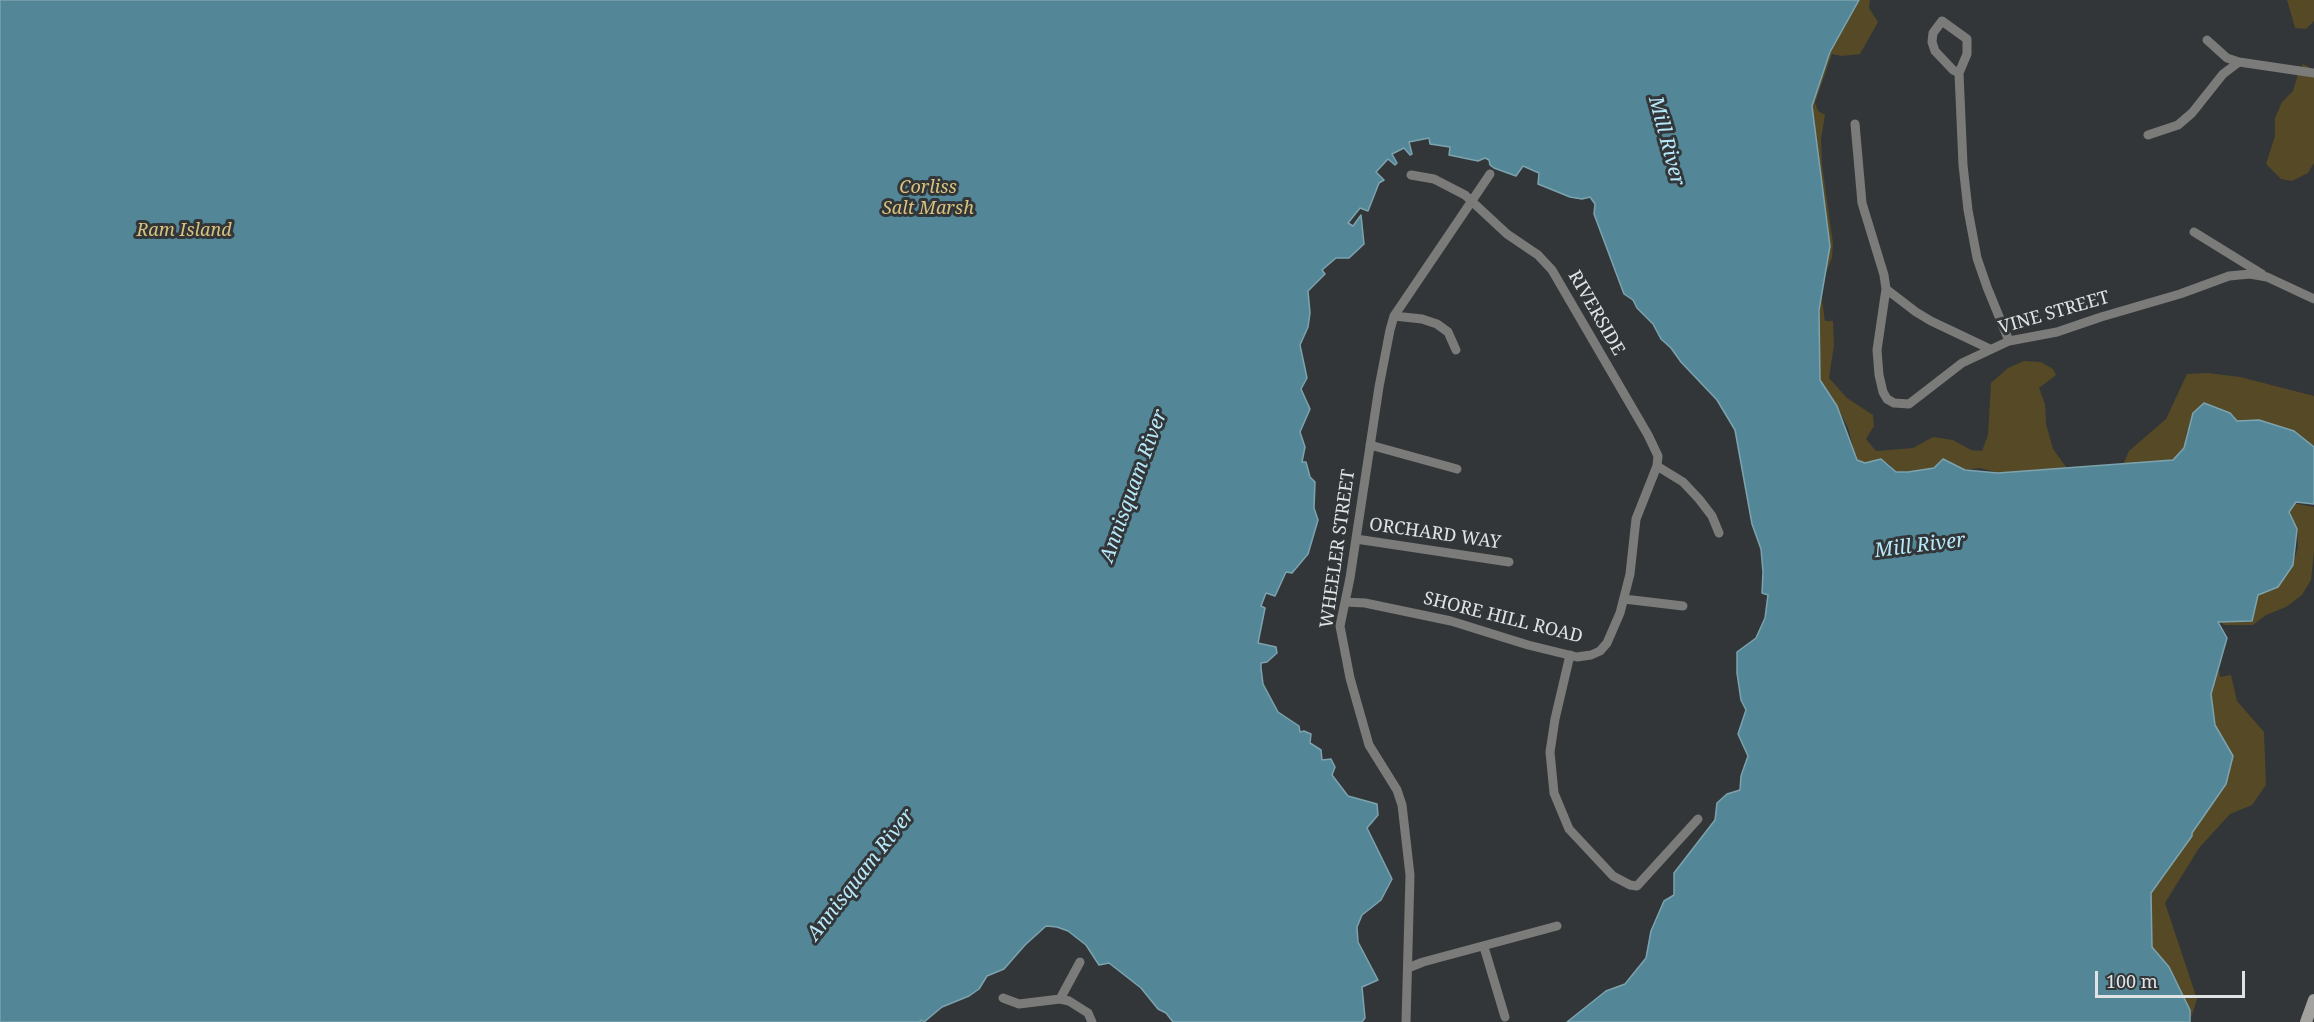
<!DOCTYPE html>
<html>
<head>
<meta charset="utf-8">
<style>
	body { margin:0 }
	#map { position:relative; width:2314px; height:1022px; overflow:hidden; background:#323638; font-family:"Noto Serif",serif }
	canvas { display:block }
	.scale { position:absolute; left:2095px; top:971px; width:150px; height:27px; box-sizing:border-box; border:3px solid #e0e3e4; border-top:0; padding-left:8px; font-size:18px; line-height:21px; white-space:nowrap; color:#e0e3e4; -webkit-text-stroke:4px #323638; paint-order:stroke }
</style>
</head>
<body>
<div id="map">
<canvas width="2314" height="1022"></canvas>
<div class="scale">100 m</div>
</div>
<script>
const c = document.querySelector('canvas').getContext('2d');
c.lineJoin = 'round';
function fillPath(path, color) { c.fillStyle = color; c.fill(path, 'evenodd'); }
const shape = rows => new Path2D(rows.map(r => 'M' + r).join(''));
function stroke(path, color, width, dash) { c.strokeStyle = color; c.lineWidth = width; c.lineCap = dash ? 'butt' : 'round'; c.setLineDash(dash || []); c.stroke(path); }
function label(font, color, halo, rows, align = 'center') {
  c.font = font + ' "Noto Serif",serif'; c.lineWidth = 6; c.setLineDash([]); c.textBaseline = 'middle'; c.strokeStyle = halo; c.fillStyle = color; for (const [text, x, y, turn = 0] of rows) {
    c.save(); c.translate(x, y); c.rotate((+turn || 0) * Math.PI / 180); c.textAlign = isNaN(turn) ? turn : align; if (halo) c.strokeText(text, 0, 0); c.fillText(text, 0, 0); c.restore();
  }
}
fillPath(shape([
	[1719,0,1870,0,1869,8,1878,22,1860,54,1842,56,1832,54,1815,103,1818,111,1825,115,1821,139,1822,165,1833,243,1832,258,1820,287,1825,321,1833,321,1834,345,1829,378,1847,398,1873,415,1874,426,1866,439,1876,451,1913,448,1933,437,1953,440,1971,450,1982,451,1988,435,1991,383,2008,368,2024,361,2041,362,2053,369,2056,375,2039,388,2045,404,2046,424,2053,449,2069,471,1999,473,1980,468,1965,470,1934,468,1922,471,1896,472,1889,464,1881,459,1858,466,1853,460,1852,443,1848,428,1837,406,1824,388,1692,78],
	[2287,0,2314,0,2314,21,2306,29,2295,28],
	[2303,64,2312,69,2314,78,2314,163,2308,173,2292,181,2281,179,2266,164,2275,136,2275,118,2282,102,2293,91,2298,74],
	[2208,373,2240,377,2314,396,2314,447,2294,431,2259,421,2237,421,2230,413,2209,406,2187,431,2184,448,2170,464,2122,467,2129,451,2166,419,2187,374],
	[2282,501,2314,507,2314,551,2311,580,2302,595,2286,607,2266,615,2253,625,2224,625,2215,617,2293,565,2298,547,2297,529,2286,511],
	[2219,669,2220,677,2231,675,2237,701,2264,732,2266,785,2252,805,2230,814,2199,848,2165,903,2197,999,2191,1018,2190,1010,2169,967,2147,942,2147,894,2233,756,2215,725,2211,694]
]), '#554926');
const water = shape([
	[0,0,1859,0,1830,52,1812,106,1830,246,1819,310,1820,380,1837,406,1857,460,1865,463,1881,459,1896,472,1908,472,1934,468,1943,459,1965,470,1998,473,2173,460,2184,448,2193,413,2204,403,2230,413,2237,421,2259,420,2294,431,2314,447,2314,504,2296,502,2289,512,2297,529,2293,565,2278,587,2258,595,2252,621,2218,622,2227,638,2211,694,2215,725,2233,756,2226,784,2192,833,2192,836,2151,893,2152,947,2169,967,2190,1010,2190,1022,1567,1022,1606,991,1625,984,1646,958,1651,931,1664,901,1674,895,1674,873,1715,820,1717,803,1727,794,1740,790,1741,776,1748,756,1738,734,1746,710,1741,700,1737,673,1737,652,1756,638,1765,618,1768,595,1762,593,1763,572,1761,549,1752,524,1735,430,1717,400,1681,362,1671,348,1661,339,1653,324,1637,308,1633,300,1624,294,1594,214,1595,204,1590,197,1582,199,1570,197,1538,184,1539,173,1523,166,1516,176,1494,168,1490,165,1489,160,1485,158,1478,161,1449,155,1450,147,1430,144,1429,138,1409,142,1412,154,1410,155,1404,148,1392,154,1397,163,1395,165,1388,159,1376,172,1384,180,1379,183,1368,211,1360,208,1348,223,1353,226,1361,215,1364,244,1349,258,1336,258,1322,270,1325,274,1308,291,1310,313,1308,327,1300,345,1307,378,1301,389,1310,409,1300,432,1305,447,1302,462,1306,462,1310,477,1315,482,1314,508,1318,520,1308,554,1292,573,1286,572,1275,596,1266,593,1261,606,1265,608,1258,643,1276,647,1277,653,1267,662,1261,663,1261,668,1263,684,1278,712,1299,726,1300,732,1304,731,1311,734,1310,743,1321,750,1322,760,1331,759,1335,767,1332,775,1348,796,1377,804,1378,815,1367,828,1392,879,1381,900,1362,915,1357,927,1358,942,1378,980,1362,987,1365,1018,1362,1022,1173,1022,1166,1013,1158,1009,1141,988,1109,963,1099,965,1086,945,1068,931,1057,927,1046,926,1025,945,1004,969,987,976,979,989,969,996,942,1007,924,1022,921,1020,920,1022,0,1022,0,0]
]);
fillPath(water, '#538798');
stroke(water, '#7da3af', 1.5);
stroke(shape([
	[2207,40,2227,58,2239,62],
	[1959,73,1953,70,1935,51,1932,42,1933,33,1942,21,1967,39,1967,54,1959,73,1963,165,1968,210,1977,258,1987,287,2009,341],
	[1855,124,1862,203,1884,275,1886,289,1877,350,1879,375,1883,392,1887,399,1894,403,1909,404,1962,363,2009,341,2057,332,2101,317,2180,294,2229,276,2250,274,2267,277,2314,299],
	[2148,135,2178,125,2192,113,2223,74,2239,62,2314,73],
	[2194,232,2262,274],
	[1886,289,1916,312,1931,321,1990,349],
	[1394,316,1422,319,1437,324,1448,332,1456,350],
	[1370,445,1457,469],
	[1657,466,1683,482,1699,499,1712,516,1719,533],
	[1356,539,1509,562],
	[1624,599,1683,606],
	[1345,602,1365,603,1451,621,1528,645,1577,657,1591,655,1600,651,1607,643,1620,613,1630,574,1636,519,1657,466,1658,456,1648,435,1552,270,1538,255,1507,234,1465,195,1434,179,1411,175],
	[1570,655,1555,719,1550,752,1554,793,1569,829,1613,876,1630,885,1637,886,1698,819],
	[1484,947,1505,1017],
	[1408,968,1423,962,1557,926],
	[1003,998,1019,1004,1060,999,1069,1001,1088,1013,1092,1022],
	[1060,999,1080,962],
	[1406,1022,1410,875,1402,805,1397,790,1369,745,1350,678,1340,626,1350,578,1379,387,1390,330,1394,316,1490,174]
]), '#7b7b79', 9);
stroke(shape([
	[2306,1022,2314,1000]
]), '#a3a29e', 12);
label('italic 18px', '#d9c27e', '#323638', [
	["Corliss",928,188],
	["Salt Marsh",928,209],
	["Ram Island",184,231]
]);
label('18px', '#e0e3e4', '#323638', [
	["RIVERSIDE",1596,313,60],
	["VINE STREET",2054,313,-16],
	["ORCHARD WAY",1435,534,8],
	["WHEELER STREET",1338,549,-82],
	["SHORE HILL ROAD",1503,618,14]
]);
label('italic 20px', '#b8e9fa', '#323638', [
	["Mill River",1666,141,75],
	["Annisquam River",1134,486,-70],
	["Mill River",1920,546,-7],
	["Annisquam River",861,875,-52]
]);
</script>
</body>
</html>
